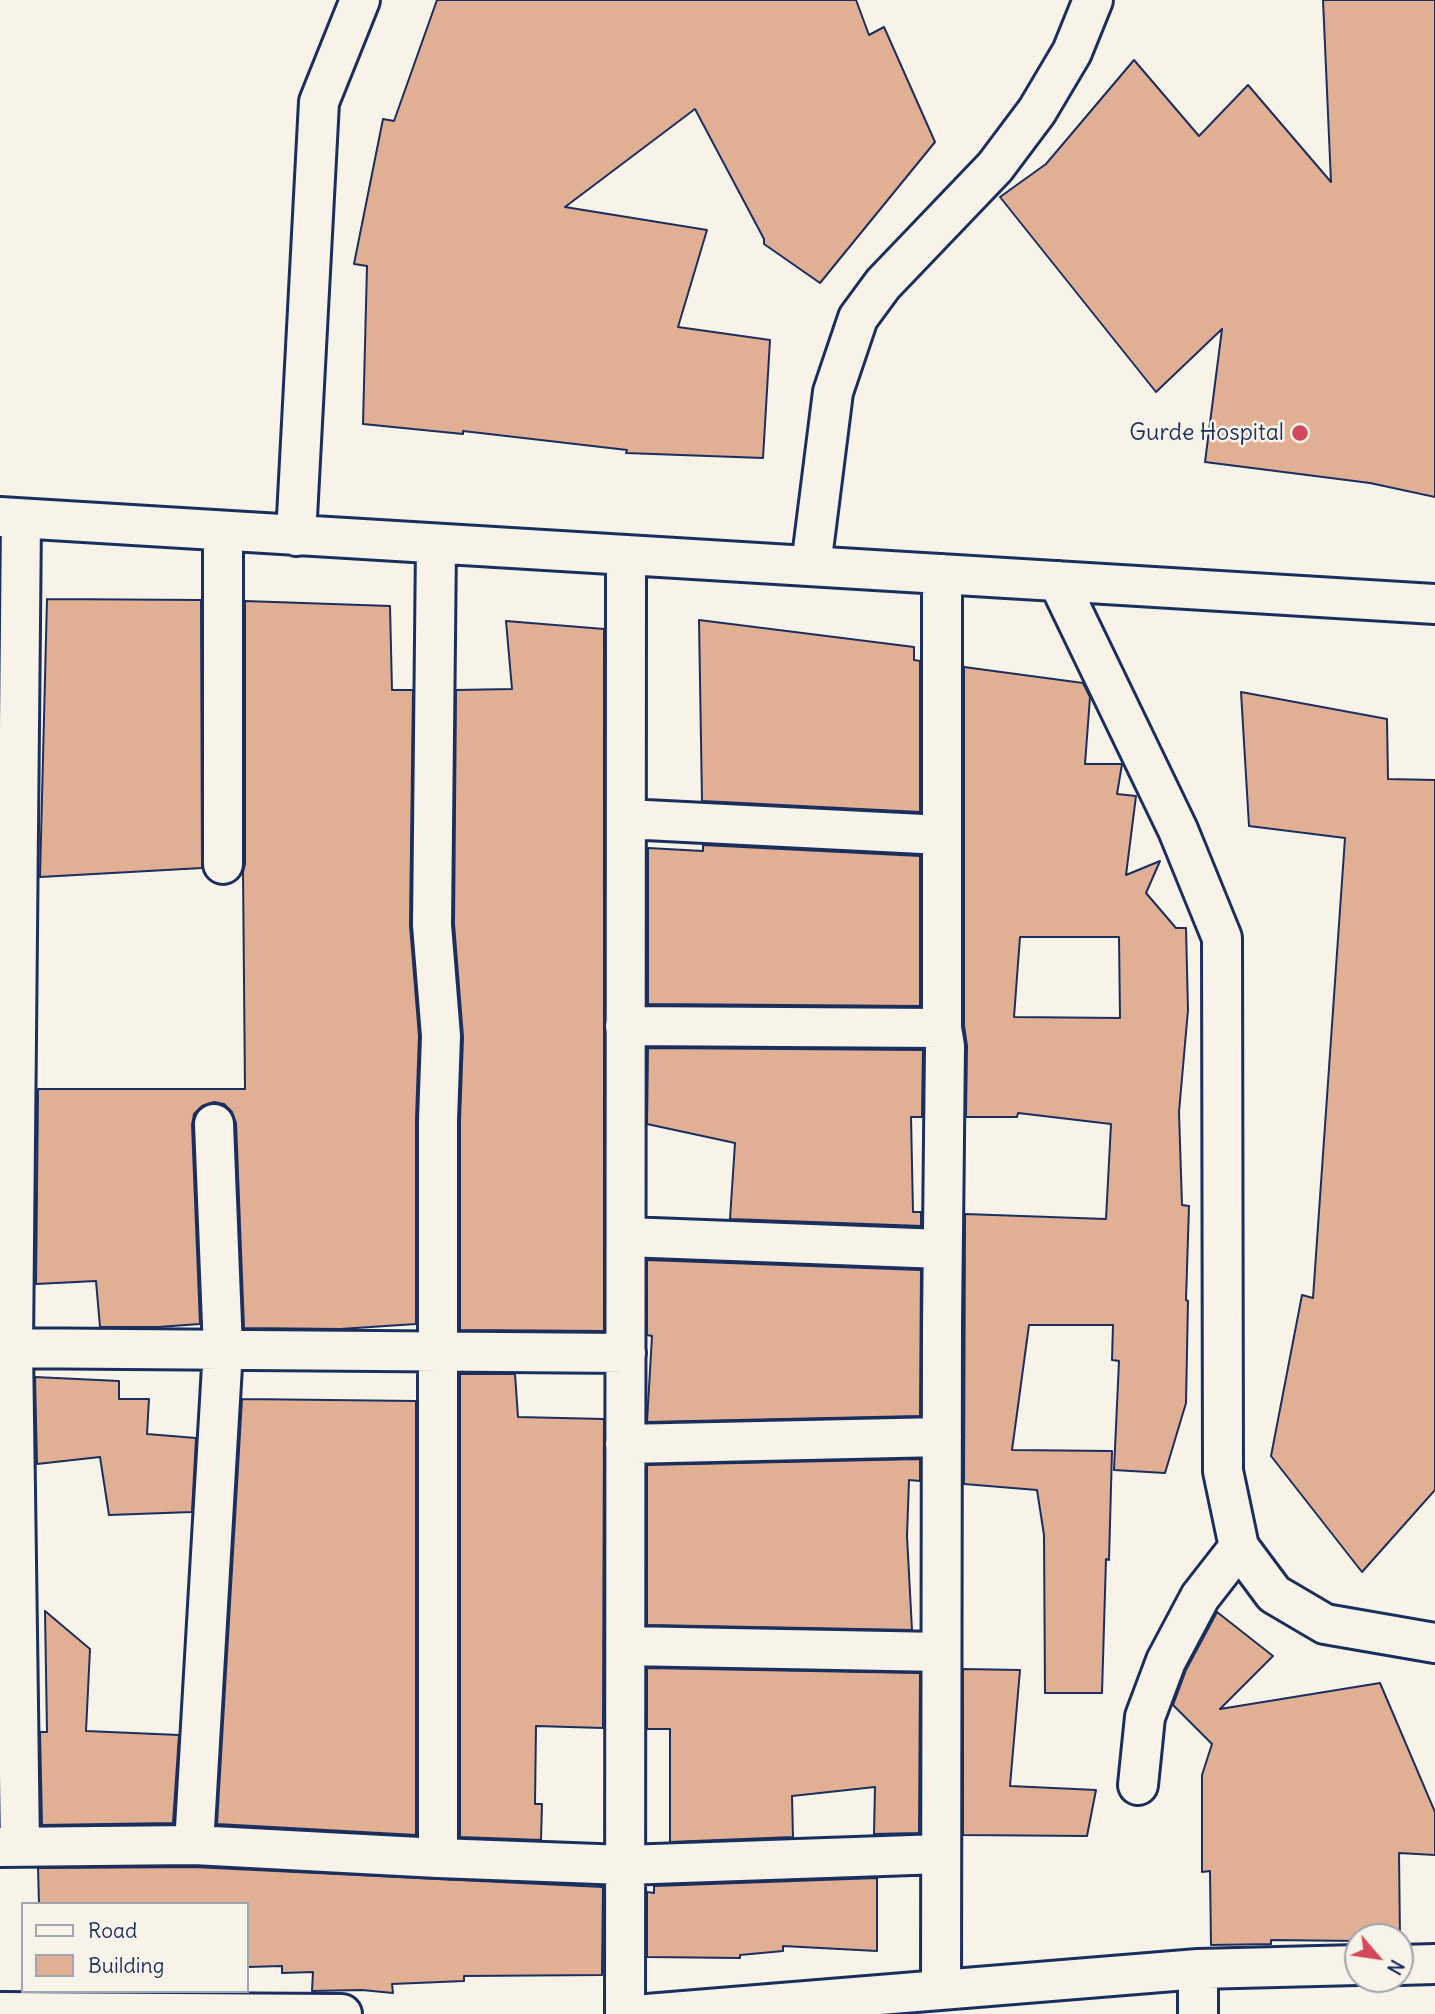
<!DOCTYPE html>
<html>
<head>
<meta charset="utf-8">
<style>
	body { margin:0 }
	#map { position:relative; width:1435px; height:2014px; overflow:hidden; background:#f7f3e8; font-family:Delius,sans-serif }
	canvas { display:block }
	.legend { position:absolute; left:21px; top:1902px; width:228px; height:91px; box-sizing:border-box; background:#f7f3e8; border:2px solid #9fa5b1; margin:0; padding:9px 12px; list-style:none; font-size:21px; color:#1b2f5e }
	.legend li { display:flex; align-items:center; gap:14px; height:35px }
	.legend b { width:35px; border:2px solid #9fa5b1 }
	.north { position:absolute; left:1344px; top:1923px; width:70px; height:70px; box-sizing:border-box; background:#f7f3e8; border:2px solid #9fa5b1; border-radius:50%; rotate:119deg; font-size:19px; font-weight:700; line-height:28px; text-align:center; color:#1b2f5e }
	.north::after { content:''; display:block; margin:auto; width:24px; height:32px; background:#d1495b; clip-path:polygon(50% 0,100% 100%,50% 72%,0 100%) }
</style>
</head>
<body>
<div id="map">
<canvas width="1435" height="2014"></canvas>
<ul class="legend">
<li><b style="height:9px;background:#f7f3e8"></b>Road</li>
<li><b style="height:19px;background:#e1af94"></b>Building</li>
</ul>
<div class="north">N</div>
</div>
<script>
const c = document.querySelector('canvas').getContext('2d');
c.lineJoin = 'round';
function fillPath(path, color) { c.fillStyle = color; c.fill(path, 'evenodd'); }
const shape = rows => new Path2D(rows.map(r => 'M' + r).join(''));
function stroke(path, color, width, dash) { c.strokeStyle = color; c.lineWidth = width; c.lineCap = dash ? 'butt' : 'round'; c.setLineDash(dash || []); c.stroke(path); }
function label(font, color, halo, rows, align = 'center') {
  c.font = font + ' Delius,sans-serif'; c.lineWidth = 5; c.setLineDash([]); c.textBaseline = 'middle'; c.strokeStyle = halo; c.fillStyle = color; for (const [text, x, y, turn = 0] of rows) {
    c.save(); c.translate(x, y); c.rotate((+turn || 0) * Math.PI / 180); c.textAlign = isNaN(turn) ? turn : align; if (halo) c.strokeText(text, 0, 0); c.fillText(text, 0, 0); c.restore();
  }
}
const building = shape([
	[437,0,856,0,869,35,884,27,935,142,820,283,764,244,764,239,695,109,565,207,707,230,678,327,770,340,763,458,626,453,627,450,463,431,463,434,363,424,367,266,354,264,383,119,394,121,437,0],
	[1323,0,1435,0,1435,497,1370,483,1205,462,1222,329,1156,392,1000,197,1046,164,1134,60,1199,136,1248,85,1331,182,1323,0],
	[47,599,201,600,202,868,40,877,47,599],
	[245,601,390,606,392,690,413,690,410,925,419,1036,416,1119,416,1324,340,1329,244,1328,236,1123,232,1112,224,1104,214,1102,202,1106,194,1114,192,1125,200,1324,158,1327,100,1327,96,1281,36,1284,38,1089,245,1089,243,872,245,864,245,601],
	[699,620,914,647,914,660,920,661,920,812,702,801,699,620],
	[506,621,604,629,604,1331,460,1330,460,1120,463,1037,454,924,456,690,512,689,506,621],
	[964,667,1083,683,1090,697,1085,764,1122,764,1117,794,1136,796,1126,875,1160,861,1146,893,1176,928,1186,928,1188,1010,1179,1112,1182,1205,1189,1206,1186,1300,1188,1301,1186,1403,1165,1473,1114,1470,1119,1361,1112,1360,1113,1325,1029,1325,1012,1450,1112,1451,1109,1560,1106,1559,1102,1693,1045,1693,1044,1535,1037,1490,964,1484,965,1214,1106,1219,1111,1124,1018,1113,1017,1117,966,1117,967,1046,964,1026,964,667],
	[1020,937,1119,937,1120,1018,1014,1017,1020,937],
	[1241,692,1387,719,1388,779,1435,780,1435,1490,1362,1572,1271,1456,1302,1295,1313,1298,1345,838,1249,826,1241,692],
	[703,845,920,856,920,1006,648,1004,648,848,703,851,703,845],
	[648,1048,923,1050,922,1117,911,1117,913,1212,921,1212,921,1226,730,1219,735,1143,647,1124,648,1048],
	[647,1260,921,1270,920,1416,647,1422,652,1336,647,1335,647,1260],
	[460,1374,515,1374,518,1417,604,1419,603,1728,536,1726,535,1804,542,1804,541,1840,460,1837,460,1374],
	[35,1377,119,1381,119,1399,149,1399,147,1434,196,1438,192,1512,109,1515,100,1457,37,1464,35,1377],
	[242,1399,416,1401,416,1835,217,1824,242,1399],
	[920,1459,920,1481,909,1480,907,1536,912,1630,647,1625,647,1465,920,1459],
	[45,1611,90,1649,86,1731,179,1735,173,1823,42,1825,40,1732,47,1732,45,1611],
	[1217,1612,1273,1656,1220,1709,1380,1683,1435,1812,1435,1855,1399,1853,1400,1939,1400,1937,1358,1937,1358,1941,1271,1940,1271,1944,1211,1945,1210,1871,1202,1872,1202,1775,1212,1744,1173,1705,1186,1670,1217,1612],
	[647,1668,920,1673,919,1833,874,1834,875,1787,792,1796,793,1837,670,1842,670,1729,647,1729,647,1668],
	[963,1669,1020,1670,1010,1786,1096,1790,1087,1836,963,1835,963,1669],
	[194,1867,603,1887,602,1975,464,1976,464,1981,392,1984,393,1993,362,1990,312,1991,313,1972,282,1973,282,1966,247,1967,247,1904,39,1904,38,1868,194,1867],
	[877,1878,877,1951,783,1946,783,1951,740,1955,740,1958,647,1957,647,1892,654,1893,654,1886,877,1878]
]);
fillPath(building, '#e1af94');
stroke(building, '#1b2f5e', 2);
const minor = shape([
	[0,517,1435,604],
	[296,536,319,102,360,0],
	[436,544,432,925,441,1036,438,1120,438,1858],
	[811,566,833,392,858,318,883,284,995,167,1037,111,1072,52,1093,0],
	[1058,581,1178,830,1222,938,1223,1471,1239,1547,1274,1594,1325,1624,1435,1643],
	[626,819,942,835],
	[223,864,223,532],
	[625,1026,942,1028],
	[626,1237,942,1249],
	[0,1348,626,1353],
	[625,1444,942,1437],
	[626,1646,941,1652],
	[1138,1785,1145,1717,1166,1661,1200,1597,1239,1547],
	[194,1845,223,1349,214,1124],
	[0,1847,194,1845,438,1858,625,1865,941,1854],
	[20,1847,13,1347,21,519],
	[1400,1965,1435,1964],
	[1198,1969,1198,2014],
	[941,1989,942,1324,945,1046,942,1028,942,574],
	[0,2012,342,2014],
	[625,2014,626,556],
	[647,2014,1198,1969,1358,1965]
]);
stroke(minor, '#1b2f5e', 44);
stroke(minor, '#f7f3e8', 38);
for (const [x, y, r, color] of [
	[1300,433,9,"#d1495b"]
]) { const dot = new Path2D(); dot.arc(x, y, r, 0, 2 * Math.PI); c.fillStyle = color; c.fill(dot); stroke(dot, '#f7f3e8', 2.5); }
label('23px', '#1b2f5e', '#f7f3e8', [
	["Gurde Hospital",1284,433]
], 'right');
</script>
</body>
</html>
